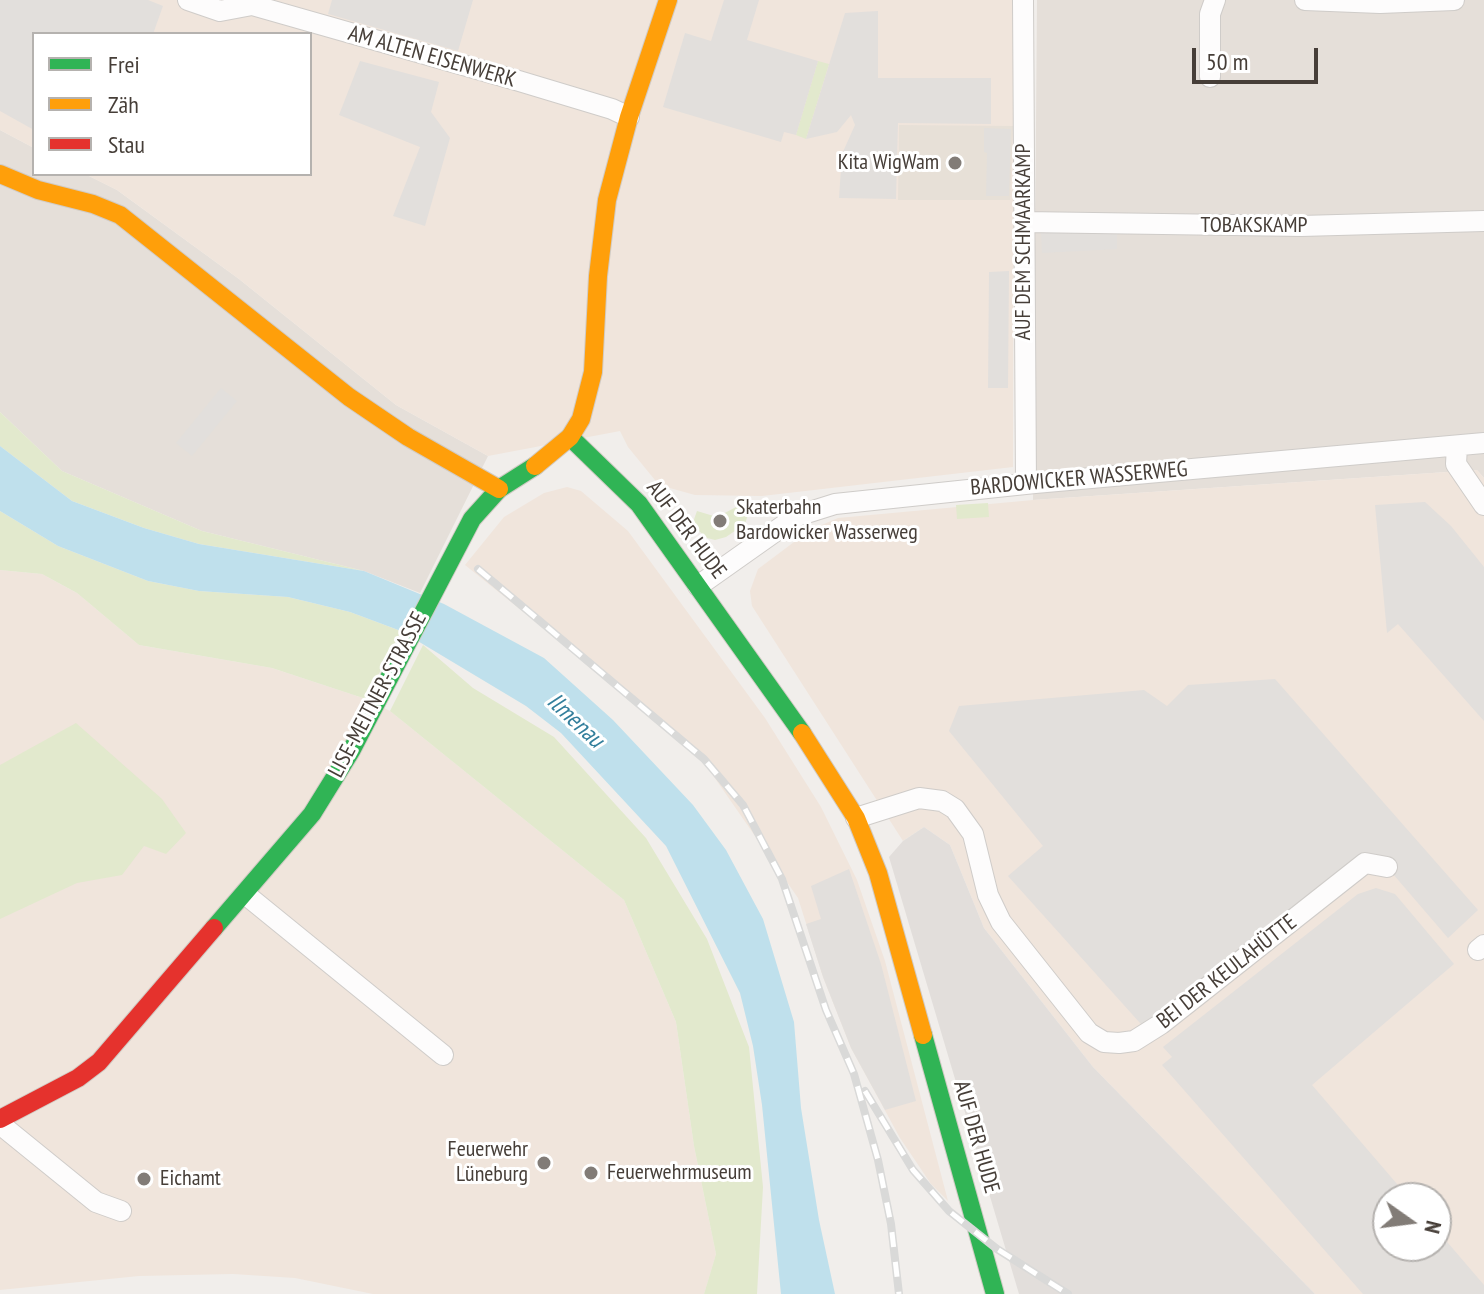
<!DOCTYPE html>
<html>
<head>
<meta charset="utf-8">
<style>
	body { margin:0 }
	#map { position:relative; width:1484px; height:1294px; overflow:hidden; background:#f1eeeb; font-family:"PT Sans Narrow",sans-serif }
	canvas { display:block }
	.legend { position:absolute; left:32px; top:32px; width:280px; height:144px; box-sizing:border-box; background:#fff; border:2px solid #b5b2af; margin:0; padding:10px 14px; list-style:none; font-size:24px; color:#463e38 }
	.legend li { display:flex; align-items:center; gap:16px; height:40px }
	.legend b { width:40px; border:2px solid #b5b2af }
	.north { position:absolute; left:1372px; top:1182px; width:80px; height:80px; box-sizing:border-box; background:#fff; border:2px solid #b5b2af; border-radius:50%; rotate:104deg; font-size:22px; font-weight:700; line-height:32px; text-align:center; color:#463e38 }
	.north::after { content:''; display:block; margin:auto; width:28px; height:36px; background:#827c77; clip-path:polygon(50% 0,100% 100%,50% 72%,0 100%) }
	.scale { position:absolute; left:1192px; top:48px; width:126px; height:36px; box-sizing:border-box; border:4px solid #463e38; border-top:0; padding-left:10px; font-size:24px; line-height:28px; white-space:nowrap; color:#463e38; -webkit-text-stroke:6px #fff; paint-order:stroke }
</style>
</head>
<body>
<div id="map">
<canvas width="1484" height="1294"></canvas>
<ul class="legend">
<li><b style="height:10px;background:#30b455"></b>Frei</li>
<li><b style="height:10px;background:#ff9f0a"></b>Zäh</li>
<li><b style="height:10px;background:#e5322d"></b>Stau</li>
</ul>
<div class="north">N</div>
<div class="scale">50 m</div>
</div>
<script>
const c = document.querySelector('canvas').getContext('2d');
c.lineJoin = 'round';
function fillPath(path, color) { c.fillStyle = color; c.fill(path, 'evenodd'); }
const shape = rows => new Path2D(rows.map(r => 'M' + r).join(''));
function stroke(path, color, width, dash) { c.strokeStyle = color; c.lineWidth = width; c.lineCap = dash ? 'butt' : 'round'; c.setLineDash(dash || []); c.stroke(path); }
function label(font, color, halo, rows, align = 'center') {
  c.font = font + ' "PT Sans Narrow",sans-serif'; c.lineWidth = 6; c.setLineDash([]); c.textBaseline = 'middle'; c.strokeStyle = halo; c.fillStyle = color; for (const [text, x, y, turn = 0] of rows) {
    c.save(); c.translate(x, y); c.rotate((+turn || 0) * Math.PI / 180); c.textAlign = isNaN(turn) ? turn : align; if (halo) c.strokeText(text, 0, 0); c.fillText(text, 0, 0); c.restore();
  }
}
fillPath(shape([
	[1037,0,1484,0,1484,478,1477,470,1033,500],
	[0,130,34,148,34,174,85,174,117,190,239,279,396,405,488,456,420,593,364,571,202,531,62,471,0,412]
]), '#e5dfd9');
fillPath(shape([
	[0,0,1014,0,1013,467,762,496,695,495,659,485,628,447,620,431,488,456,396,405,239,279,117,190,85,174,310,174,310,34,34,34,34,148,0,130],
	[1477,470,1484,478,1484,1294,1315,1294,1093,1067,984,928,950,845,924,827,903,841,752,606,750,591,758,569,810,530,838,518,1033,500],
	[1388,1198,1436,1198,1436,1246,1388,1246],
	[567,487,581,491,628,531,765,718,821,807,857,880,885,961,948,1201,931,1184,900,1138,851,1048,823,977,798,898,703,761,619,689,465,565,504,517,544,493],
	[0,570,42,574,77,593,139,645,272,668,366,699,390,711,624,900,676,1022,694,1146,716,1254,704,1294,373,1294,295,1278,233,1274,139,1276,0,1290]
]), '#f0e5dc');
fillPath(shape([
	[924,827,950,845,984,928,1093,1067,1315,1294,1019,1294,889,857,903,841]
]), '#e2dedb');
fillPath(shape([
	[899,125,1013,126,1010,200,898,200]
]), '#e7e0d7');
fillPath(shape([
	[818,61,829,64,806,139,796,135],
	[0,412,62,471,202,531,364,571,199,544,144,528,72,501,0,446],
	[988,503,989,517,957,519,956,505],
	[740,505,751,505,745,524,726,537,715,540,707,538,692,525,697,511,717,517],
	[0,511,58,546,148,581,199,591,288,597,350,612,401,631,366,699,272,668,139,645,77,593,42,574,0,570],
	[423,645,473,688,554,737,646,838,707,939,749,1047,763,1187,757,1294,704,1294,716,1254,694,1146,676,1022,624,900,390,711],
	[76,723,162,799,186,833,166,854,144,846,122,875,77,883,0,919,0,765]
]), '#e2e9cd');
fillPath(shape([
	[0,0,148,0,163,6,153,34,34,34,34,130,0,111],
	[332,0,473,0,458,51,328,14],
	[724,0,759,0,747,40,818,61,796,135,784,132,781,142,663,107,685,33,711,41],
	[878,11,878,78,991,78,991,124,898,123,896,199,839,198,842,154,855,125,851,115,837,132,806,139,845,13],
	[360,61,439,82,431,112,450,138,425,226,393,216,420,147,339,115],
	[984,128,1011,129,1009,196,986,196,987,153,984,152],
	[1041,231,1117,231,1117,249,1042,253],
	[1009,271,1008,388,988,388,989,272],
	[221,388,237,401,192,456,176,443],
	[1425,502,1451,526,1484,567,1484,721,1398,624,1387,633,1375,505],
	[1275,679,1478,910,1448,938,1387,867,1365,864,1149,1033,1008,876,1043,846,949,731,959,706,1144,690,1167,706,1188,685],
	[849,869,881,964,916,1101,885,1110,851,1048,823,977,806,924,821,919,811,886],
	[1376,888,1395,894,1454,964,1312,1085,1409,1198,1388,1198,1388,1246,1436,1246,1436,1229,1484,1285,1484,1294,1363,1294,1162,1065,1172,1057,1163,1047,1358,894]
]), '#e2dfdc');
fillPath(shape([
	[0,446,72,501,144,528,199,544,364,571,444,604,544,658,613,720,693,805,726,850,763,919,794,1022,801,1108,819,1220,835,1294,781,1294,762,1105,753,1046,740,993,666,846,561,733,526,706,401,631,350,612,288,597,199,591,148,581,58,546,0,511]
]), '#bfe0ec');
const street = shape([
	[188,0,220,11,252,5,519,81,612,109,629,117],
	[1023,0,1026,484],
	[1305,0,1380,3,1454,0],
	[1210,77,1210,14,1215,0],
	[1024,222,1301,226,1484,221],
	[1457,446,1456,464,1484,505],
	[698,586,797,516,835,504,1035,483,1484,443],
	[856,818,919,798,942,801,955,809,973,834,988,895,1001,922,1089,1033,1104,1042,1119,1043,1134,1041,1161,1024,1365,863,1387,867],
	[245,894,443,1055],
	[1478,950,1484,945],
	[0,1124,96,1202,121,1211]
]);
const fast = shape([
	[570,437,639,504,802,733],
	[214,928,312,814,351,751,472,519,499,489,535,466],
	[923,1035,995,1294]
]);
const slow = shape([
	[0,174,38,190,93,204,120,215,349,397,408,437,499,489],
	[535,466,570,437,581,419,593,372,598,276,607,200,629,117,668,0],
	[802,733,856,818,878,873,923,1035]
]);
const jam = shape([
	[0,1119,78,1078,99,1062,214,928]
]);
stroke(street, '#cfccc9', 22);
stroke(fast, '#d1cbc4', 20);
stroke(slow, '#d1cbc4', 20);
stroke(jam, '#d1cbc4', 20);
stroke(street, '#fdfcfc', 20);
stroke(fast, '#30b455', 18);
stroke(slow, '#ff9f0a', 18);
stroke(jam, '#e5322d', 18);
const rail = shape([
	[478,569,704,759,743,805,782,879,826,1010,854,1074,878,1160,891,1224,899,1294],
	[865,1091,913,1170,949,1211,997,1249,1068,1294]
]);
stroke(rail, '#d9d9d8', 8);
stroke(rail, '#fff', 5, [15]);
for (const [x, y, r, color] of [
	[955,163,8,"#827c77"],
	[720,521,8,"#827c77"],
	[544,1163,8,"#827c77"],
	[591,1173,8,"#827c77"],
	[144,1179,8,"#827c77"]
]) { const dot = new Path2D(); dot.arc(x, y, r, 0, 2 * Math.PI); c.fillStyle = color; c.fill(dot); stroke(dot, '#fff', 3); }
label('22px', '#463e38', '#fff', [
	["AM ALTEN EISENWERK",432,57,16],
	["TOBAKSKAMP",1254,226],
	["AUF DEM SCHMAARKAMP",1024,242,-90],
	["BARDOWICKER WASSERWEG",1079,479,-5],
	["AUF DER HUDE",686,530,53],
	["LISE-MEITNER-STRASSE",378,695,-62],
	["BEI DER KEULAHÜTTE",1227,972,-38],
	["AUF DER HUDE",976,1137,74]
]);
label('22px', '#463e38', '#fff', [
	["Kita WigWam",939,163,"right"],
	["Skaterbahn",736,508],
	["Bardowicker Wasserweg",736,533],
	["Feuerwehr",528,1150,"right"],
	["Lüneburg",528,1175,"right"],
	["Feuerwehrmuseum",607,1173],
	["Eichamt",160,1179]
], 'left');
label('italic 24px', '#337f9c', '#fff', [
	["Ilmenau",575,721,43]
]);
</script>
</body>
</html>
